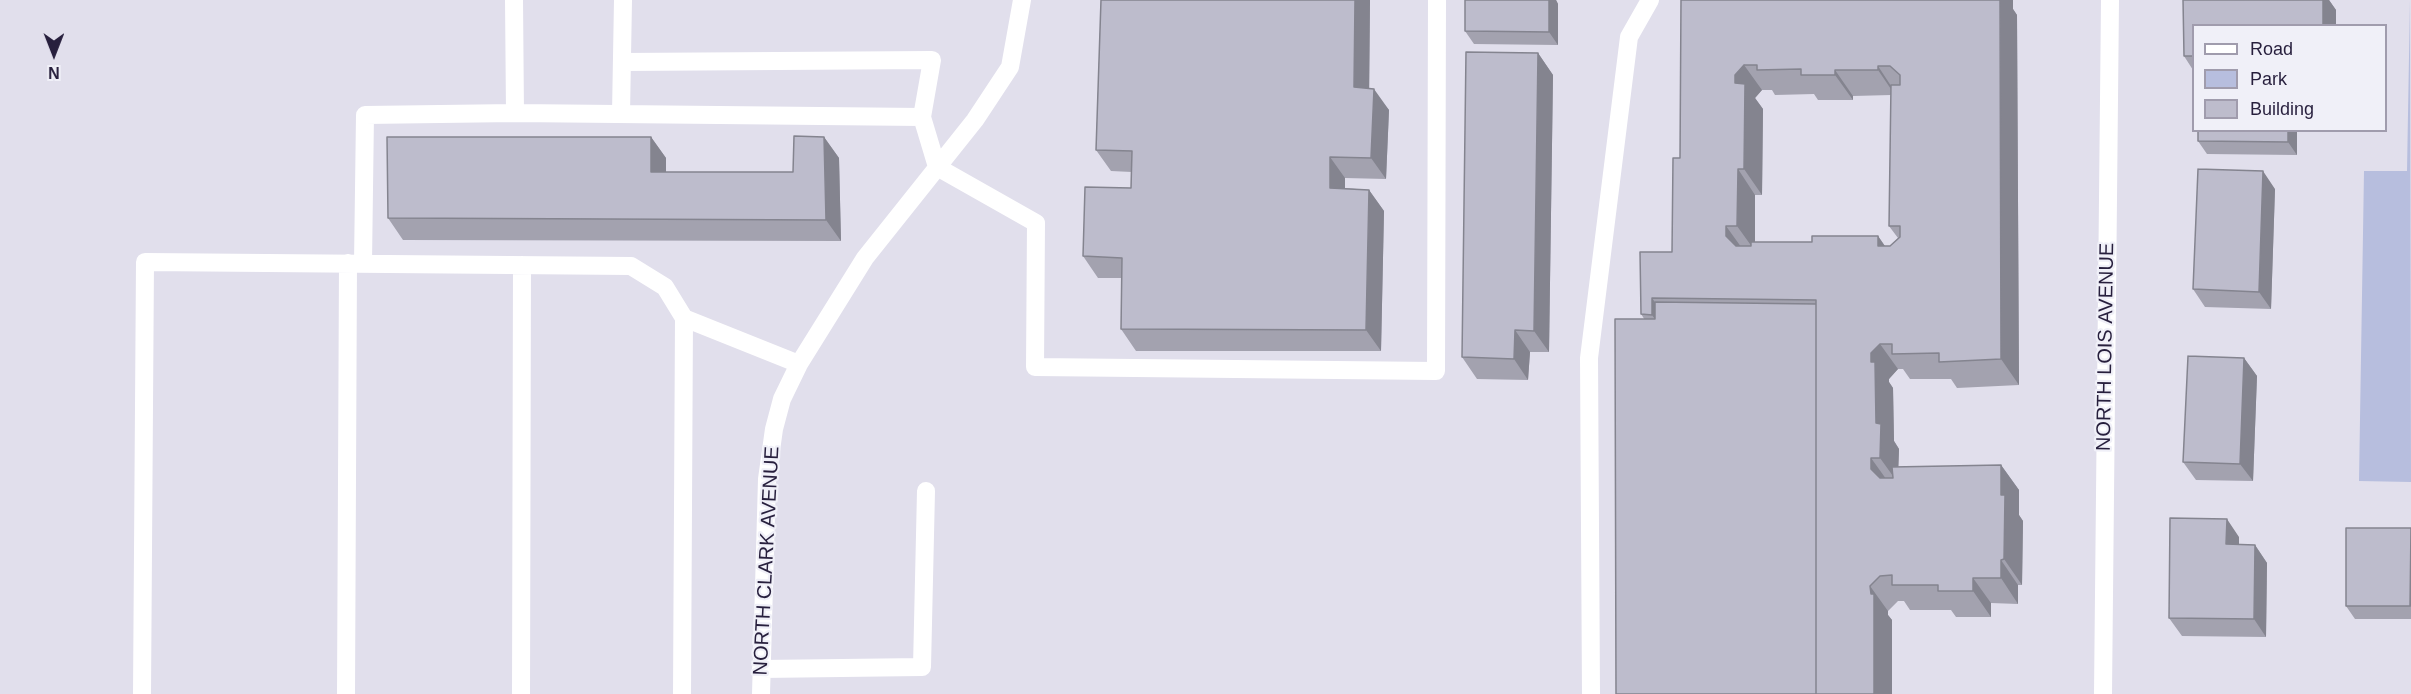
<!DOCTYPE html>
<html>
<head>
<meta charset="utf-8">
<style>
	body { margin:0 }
	#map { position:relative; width:2411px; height:694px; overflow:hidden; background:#e1dfec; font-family:Helvetica,sans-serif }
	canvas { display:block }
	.legend { position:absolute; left:2192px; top:24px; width:195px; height:108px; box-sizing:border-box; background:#f0f0f8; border:2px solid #a09cad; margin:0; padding:8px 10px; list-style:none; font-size:18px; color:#271f3d }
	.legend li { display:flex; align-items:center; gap:12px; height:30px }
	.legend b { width:30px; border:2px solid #a09cad }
	.north { position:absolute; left:24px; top:24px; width:60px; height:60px; -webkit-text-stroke:4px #f0f0f8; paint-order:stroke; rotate:180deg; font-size:16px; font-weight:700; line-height:24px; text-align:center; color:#271f3d }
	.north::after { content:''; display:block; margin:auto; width:21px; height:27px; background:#271f3d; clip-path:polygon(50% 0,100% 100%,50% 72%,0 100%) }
</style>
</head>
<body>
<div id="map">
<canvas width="2411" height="694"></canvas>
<ul class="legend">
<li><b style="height:8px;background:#fff"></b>Road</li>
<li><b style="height:16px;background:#b7bede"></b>Park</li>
<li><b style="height:16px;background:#bdbccc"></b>Building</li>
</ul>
<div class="north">N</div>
</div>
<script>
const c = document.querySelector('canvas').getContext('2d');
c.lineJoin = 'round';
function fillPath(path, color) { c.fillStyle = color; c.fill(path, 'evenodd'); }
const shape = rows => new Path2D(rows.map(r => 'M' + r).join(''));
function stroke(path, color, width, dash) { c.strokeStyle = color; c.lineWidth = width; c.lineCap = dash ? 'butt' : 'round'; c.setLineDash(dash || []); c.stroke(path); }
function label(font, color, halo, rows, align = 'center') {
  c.font = font + ' Helvetica,sans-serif'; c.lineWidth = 4.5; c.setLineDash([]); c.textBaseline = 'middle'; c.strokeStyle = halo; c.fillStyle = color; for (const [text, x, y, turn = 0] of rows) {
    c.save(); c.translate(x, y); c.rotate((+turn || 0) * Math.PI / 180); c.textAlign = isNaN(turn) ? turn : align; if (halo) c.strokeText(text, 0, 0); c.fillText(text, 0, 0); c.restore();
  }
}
fillPath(shape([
	[2410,0,2411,482,2359,481,2364,171,2407,171]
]), '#b7bede');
stroke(shape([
	[514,0,515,113],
	[622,62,932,60,922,117,937,167,1036,223,1035,367,1436,371,1437,0],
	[621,114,623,0],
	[363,263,365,115,515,113,922,117],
	[684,318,799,364],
	[761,669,922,667,926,491],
	[142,694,145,262,631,266,665,287,684,318,682,694],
	[346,694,348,263],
	[521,694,522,265],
	[761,694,767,479,774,429,782,399,799,364,865,258,975,120,1010,67,1022,0],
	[1591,694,1589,358,1629,37,1650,0],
	[2103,694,2110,0]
]), '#fff', 18);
fillPath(shape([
	[1101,0,1370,0,1369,88,1389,110,1386,179,1345,178,1345,188,1369,190,1384,211,1381,351,1136,351,1121,329,1122,278,1098,278,1083,256,1131,188,1132,172,1111,171,1096,150],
	[1465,0,1556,0,1558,4,1558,45,1474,44,1465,31],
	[1681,0,2013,0,2013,9,2017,15,2019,385,1957,388,1951,379,1910,379,1903,369,1898,369,1889,379,1889,382,1893,388,1894,441,1899,449,1898,467,2001,465,2019,490,2019,515,2023,521,2022,585,2018,585,2018,604,1991,603,1991,617,1956,617,1951,610,1910,610,1904,601,1898,601,1888,611,1888,615,1892,620,1892,694,1641,314,1672,252,1680,158],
	[1762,90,1772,90,1775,95,1814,94,1818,100,1853,100,1853,96,1891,95,1889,226,1898,238,1890,246,1885,246,1878,236,1812,242,1755,242,1755,195,1762,195,1763,109,1755,98],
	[2183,0,2329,0,2336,10,2336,26,2193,26,2193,70,2184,56],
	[1538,53,1553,75,1549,352,1530,352,1528,380,1477,379,1462,357],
	[2297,130,2297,155,2207,154,2198,141],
	[651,137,666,158,666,172,793,172,824,137,839,158,841,241,403,240,388,218],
	[2275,189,2271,309,2205,307,2193,289],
	[2244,358,2257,376,2253,481,2196,480,2183,462],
	[2411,529,2411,619,2355,619,2346,606],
	[2239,537,2239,544,2255,545,2267,563,2266,637,2182,636,2169,618]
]), '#a3a2af');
fillPath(shape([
	[1355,0,1370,0,1369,108,1354,87],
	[1549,0,1556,0,1558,4,1558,45,1549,32],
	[2000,0,2013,0,2013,9,2017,15,2019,385,2001,359],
	[2323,0,2329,0,2336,10,2336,26,2323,26],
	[1538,53,1553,75,1549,352,1534,331],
	[1744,65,1762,90,1755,98,1763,109,1762,195,1744,169,1735,83,1735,75],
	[1878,66,1895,92,1895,95,1878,70],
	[1835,70,1853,96,1853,100,1835,75],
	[1374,89,1389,110,1386,179,1371,158],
	[2288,130,2297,130,2297,155,2288,142],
	[651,137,666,158,666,194,651,172],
	[824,137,839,158,841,241,826,220],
	[1330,157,1345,178,1345,209,1330,188],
	[1738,169,1755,195,1755,251,1737,226],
	[2263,171,2275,189,2271,309,2259,292],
	[1369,190,1384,211,1381,351,1366,330],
	[1726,226,1744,251,1744,262,1726,236],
	[1878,236,1895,261,1878,246],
	[1652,298,1670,324,1670,340,1652,315],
	[1515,330,1530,352,1528,380,1514,359],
	[1880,344,1898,369,1889,379,1889,382,1893,388,1894,441,1899,449,1898,483,1880,458,1876,423,1871,362,1871,353],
	[2244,358,2257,376,2253,481,2240,464],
	[1871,458,1889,483,1889,494,1871,469],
	[2001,465,2019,490,2019,515,2023,521,2022,585,2004,559,2001,495],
	[2227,519,2239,537,2239,562,2226,544],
	[2411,528,2411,607,2410,606],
	[2255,545,2267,563,2266,637,2254,619],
	[2001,560,2018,585,2018,604,2001,578],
	[1973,578,1991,603,1991,617,1973,591],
	[1870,586,1888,611,1888,615,1892,620,1892,694,1874,694]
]), '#84848f');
const building = shape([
	[1101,0,1355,0,1354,87,1374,89,1371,158,1330,157,1330,188,1369,190,1366,330,1121,329,1122,258,1083,256,1085,187,1131,188,1132,151,1096,150,1101,0],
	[1465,0,1549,0,1549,32,1465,31,1465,0],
	[1681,0,2000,0,2001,359,1939,362,1939,353,1892,354,1892,344,1880,344,1871,353,1871,362,1875,362,1876,423,1881,424,1880,458,1871,458,1871,469,1880,478,1893,478,1892,467,2001,465,2001,495,2005,495,2004,559,2001,560,2001,578,1973,578,1973,591,1938,591,1938,585,1892,585,1892,575,1880,576,1870,586,1871,594,1874,594,1874,694,1816,694,1816,300,1652,298,1652,315,1641,314,1640,252,1672,252,1673,158,1680,158,1681,0],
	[1744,65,1757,65,1757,70,1801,69,1801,75,1835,75,1835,70,1878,70,1878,66,1890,66,1900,75,1900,85,1891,85,1889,226,1900,226,1900,237,1890,246,1878,246,1878,236,1812,236,1812,242,1751,242,1751,246,1736,246,1726,236,1726,226,1737,226,1738,169,1744,169,1745,84,1735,83,1735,75,1744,65],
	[2183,0,2323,0,2323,26,2193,26,2193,56,2184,56,2183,0],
	[1466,52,1538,53,1534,331,1515,330,1514,359,1462,357,1466,52],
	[2198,130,2288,130,2288,142,2198,141,2198,130],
	[794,136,824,137,826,220,388,218,387,137,651,137,651,172,793,172,794,136],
	[2198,169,2263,171,2259,292,2193,289,2198,169],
	[1655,302,1816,304,1816,694,1616,694,1615,319,1655,319,1655,302],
	[2188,356,2244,358,2240,464,2183,462,2188,356],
	[2170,518,2227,519,2226,544,2255,545,2254,619,2169,618,2170,518],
	[2346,528,2411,528,2410,606,2346,606,2346,528]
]);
fillPath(building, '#bdbccc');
stroke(building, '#84848f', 1.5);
label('20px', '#271f3d', '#f0f0f8', [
	["NORTH LOIS AVENUE",2106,347,-89],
	["NORTH CLARK AVENUE",767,561,-87]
]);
</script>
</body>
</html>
